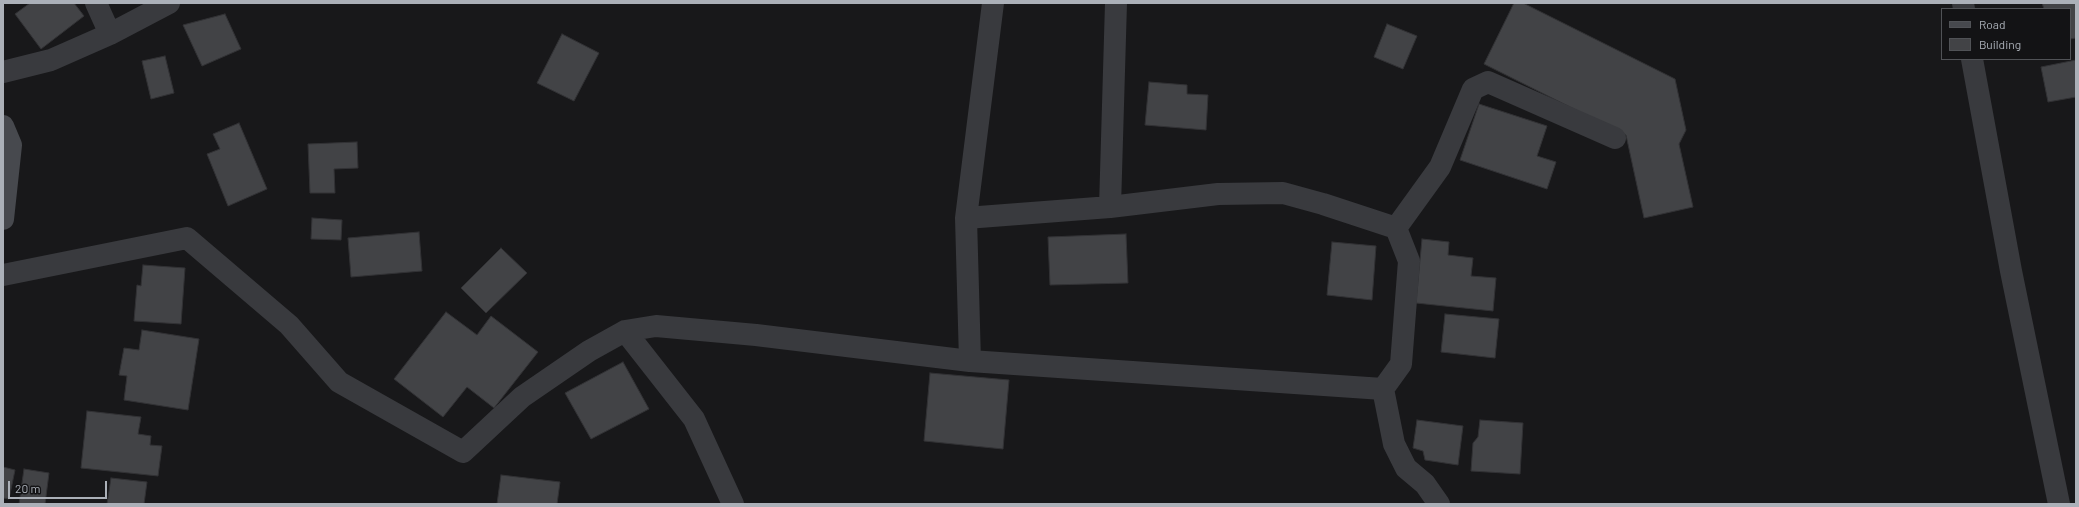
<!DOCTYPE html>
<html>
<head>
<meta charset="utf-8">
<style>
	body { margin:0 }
	#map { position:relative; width:2079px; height:507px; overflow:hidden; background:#18181a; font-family:Barlow,sans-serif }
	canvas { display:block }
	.frame { position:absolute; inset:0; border:4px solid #abb0b8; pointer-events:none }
	.legend { position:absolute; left:1941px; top:8px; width:130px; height:52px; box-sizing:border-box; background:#131315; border:1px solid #505256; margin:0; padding:5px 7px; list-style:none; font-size:12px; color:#abb0b8 }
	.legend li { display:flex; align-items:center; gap:8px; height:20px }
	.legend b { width:20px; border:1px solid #505256 }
	.scale { position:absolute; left:8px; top:481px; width:99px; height:18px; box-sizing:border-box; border:2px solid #abb0b8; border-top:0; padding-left:5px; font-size:12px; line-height:14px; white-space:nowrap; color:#abb0b8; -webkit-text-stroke:3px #131315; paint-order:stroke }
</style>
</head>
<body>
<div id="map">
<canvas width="2079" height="507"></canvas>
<div class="frame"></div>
<ul class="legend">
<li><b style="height:5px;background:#47494e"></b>Road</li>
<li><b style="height:11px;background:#424346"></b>Building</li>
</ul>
<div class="scale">20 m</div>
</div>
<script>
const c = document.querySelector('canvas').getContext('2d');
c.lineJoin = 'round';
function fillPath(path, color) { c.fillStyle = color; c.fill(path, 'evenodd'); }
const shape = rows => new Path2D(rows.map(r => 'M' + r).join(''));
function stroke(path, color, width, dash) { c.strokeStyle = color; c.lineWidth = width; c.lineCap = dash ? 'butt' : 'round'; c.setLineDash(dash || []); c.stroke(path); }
const building = shape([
	[30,3,74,3,84,16,41,49,15,14,30,3],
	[1514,3,1523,3,1675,79,1686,130,1679,144,1693,207,1644,218,1626,135,1484,64,1514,3],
	[2042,3,2076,3,2076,38,2070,39,2070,9,2044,9,2042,3],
	[225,14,241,49,202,66,183,25,225,14],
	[1387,24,1417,36,1403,69,1374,57,1387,24],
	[562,34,599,53,574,101,537,83,562,34],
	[165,56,174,93,151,99,142,61,165,56],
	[2076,60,2076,97,2048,102,2041,67,2076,60],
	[1149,82,1187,85,1187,94,1208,95,1206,130,1145,125,1149,82],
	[1479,104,1547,126,1537,156,1556,162,1547,189,1460,160,1479,104],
	[239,123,267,189,228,206,207,154,220,149,213,134,239,123],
	[357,142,358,168,334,169,335,193,310,193,308,144,357,142],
	[312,218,342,220,341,240,311,239,312,218],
	[419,232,422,271,351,277,348,238,419,232],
	[1126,234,1128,283,1050,285,1048,237,1126,234],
	[1422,239,1449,242,1448,255,1473,258,1471,276,1496,278,1493,311,1416,303,1422,239],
	[1332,242,1376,246,1372,300,1327,295,1332,242],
	[501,248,527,273,486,313,461,288,501,248],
	[143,265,185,268,181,324,134,321,137,285,141,286,143,265],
	[446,312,477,335,491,316,538,352,494,408,467,387,443,417,394,379,446,312],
	[1445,314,1499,319,1495,358,1441,352,1445,314],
	[142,330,199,339,188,410,124,400,127,376,119,375,124,348,139,350,142,330],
	[623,362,649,409,591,439,565,393,623,362],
	[930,373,1009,380,1003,449,924,441,930,373],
	[87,411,141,417,138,434,151,436,150,445,162,446,158,476,81,468,87,411],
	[1417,420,1463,426,1458,465,1425,460,1423,451,1413,448,1417,420],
	[1480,420,1523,423,1520,474,1471,471,1473,443,1478,437,1480,420],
	[3,467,15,470,9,499,3,498,3,467],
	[24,469,49,473,45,504,19,504,24,469],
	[501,475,560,482,557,504,497,504,501,475],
	[111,478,147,482,144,504,107,504,111,478]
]);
fillPath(building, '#424346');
stroke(building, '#323235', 1);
stroke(shape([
	[96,3,110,34],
	[1963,3,1964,9],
	[1972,59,2011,271,2059,504],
	[3,72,51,60,110,34,169,3],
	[1110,207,1116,3],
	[966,218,1110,207,1218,194,1283,193,1323,204,1396,228,1409,261,1401,364,1383,389,1394,444,1406,468,1425,484,1439,504],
	[1396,228,1440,167,1473,89,1488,82,1615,138],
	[3,275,187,238,289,325,339,382,463,452,522,397,589,351,625,331,656,326,756,335,970,361,1383,389],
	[625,331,694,419,733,504],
	[970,361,966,218,993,3]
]), '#393a3e', 22);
stroke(shape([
	[3,126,11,145,3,219]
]), '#47494e', 22);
</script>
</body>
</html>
